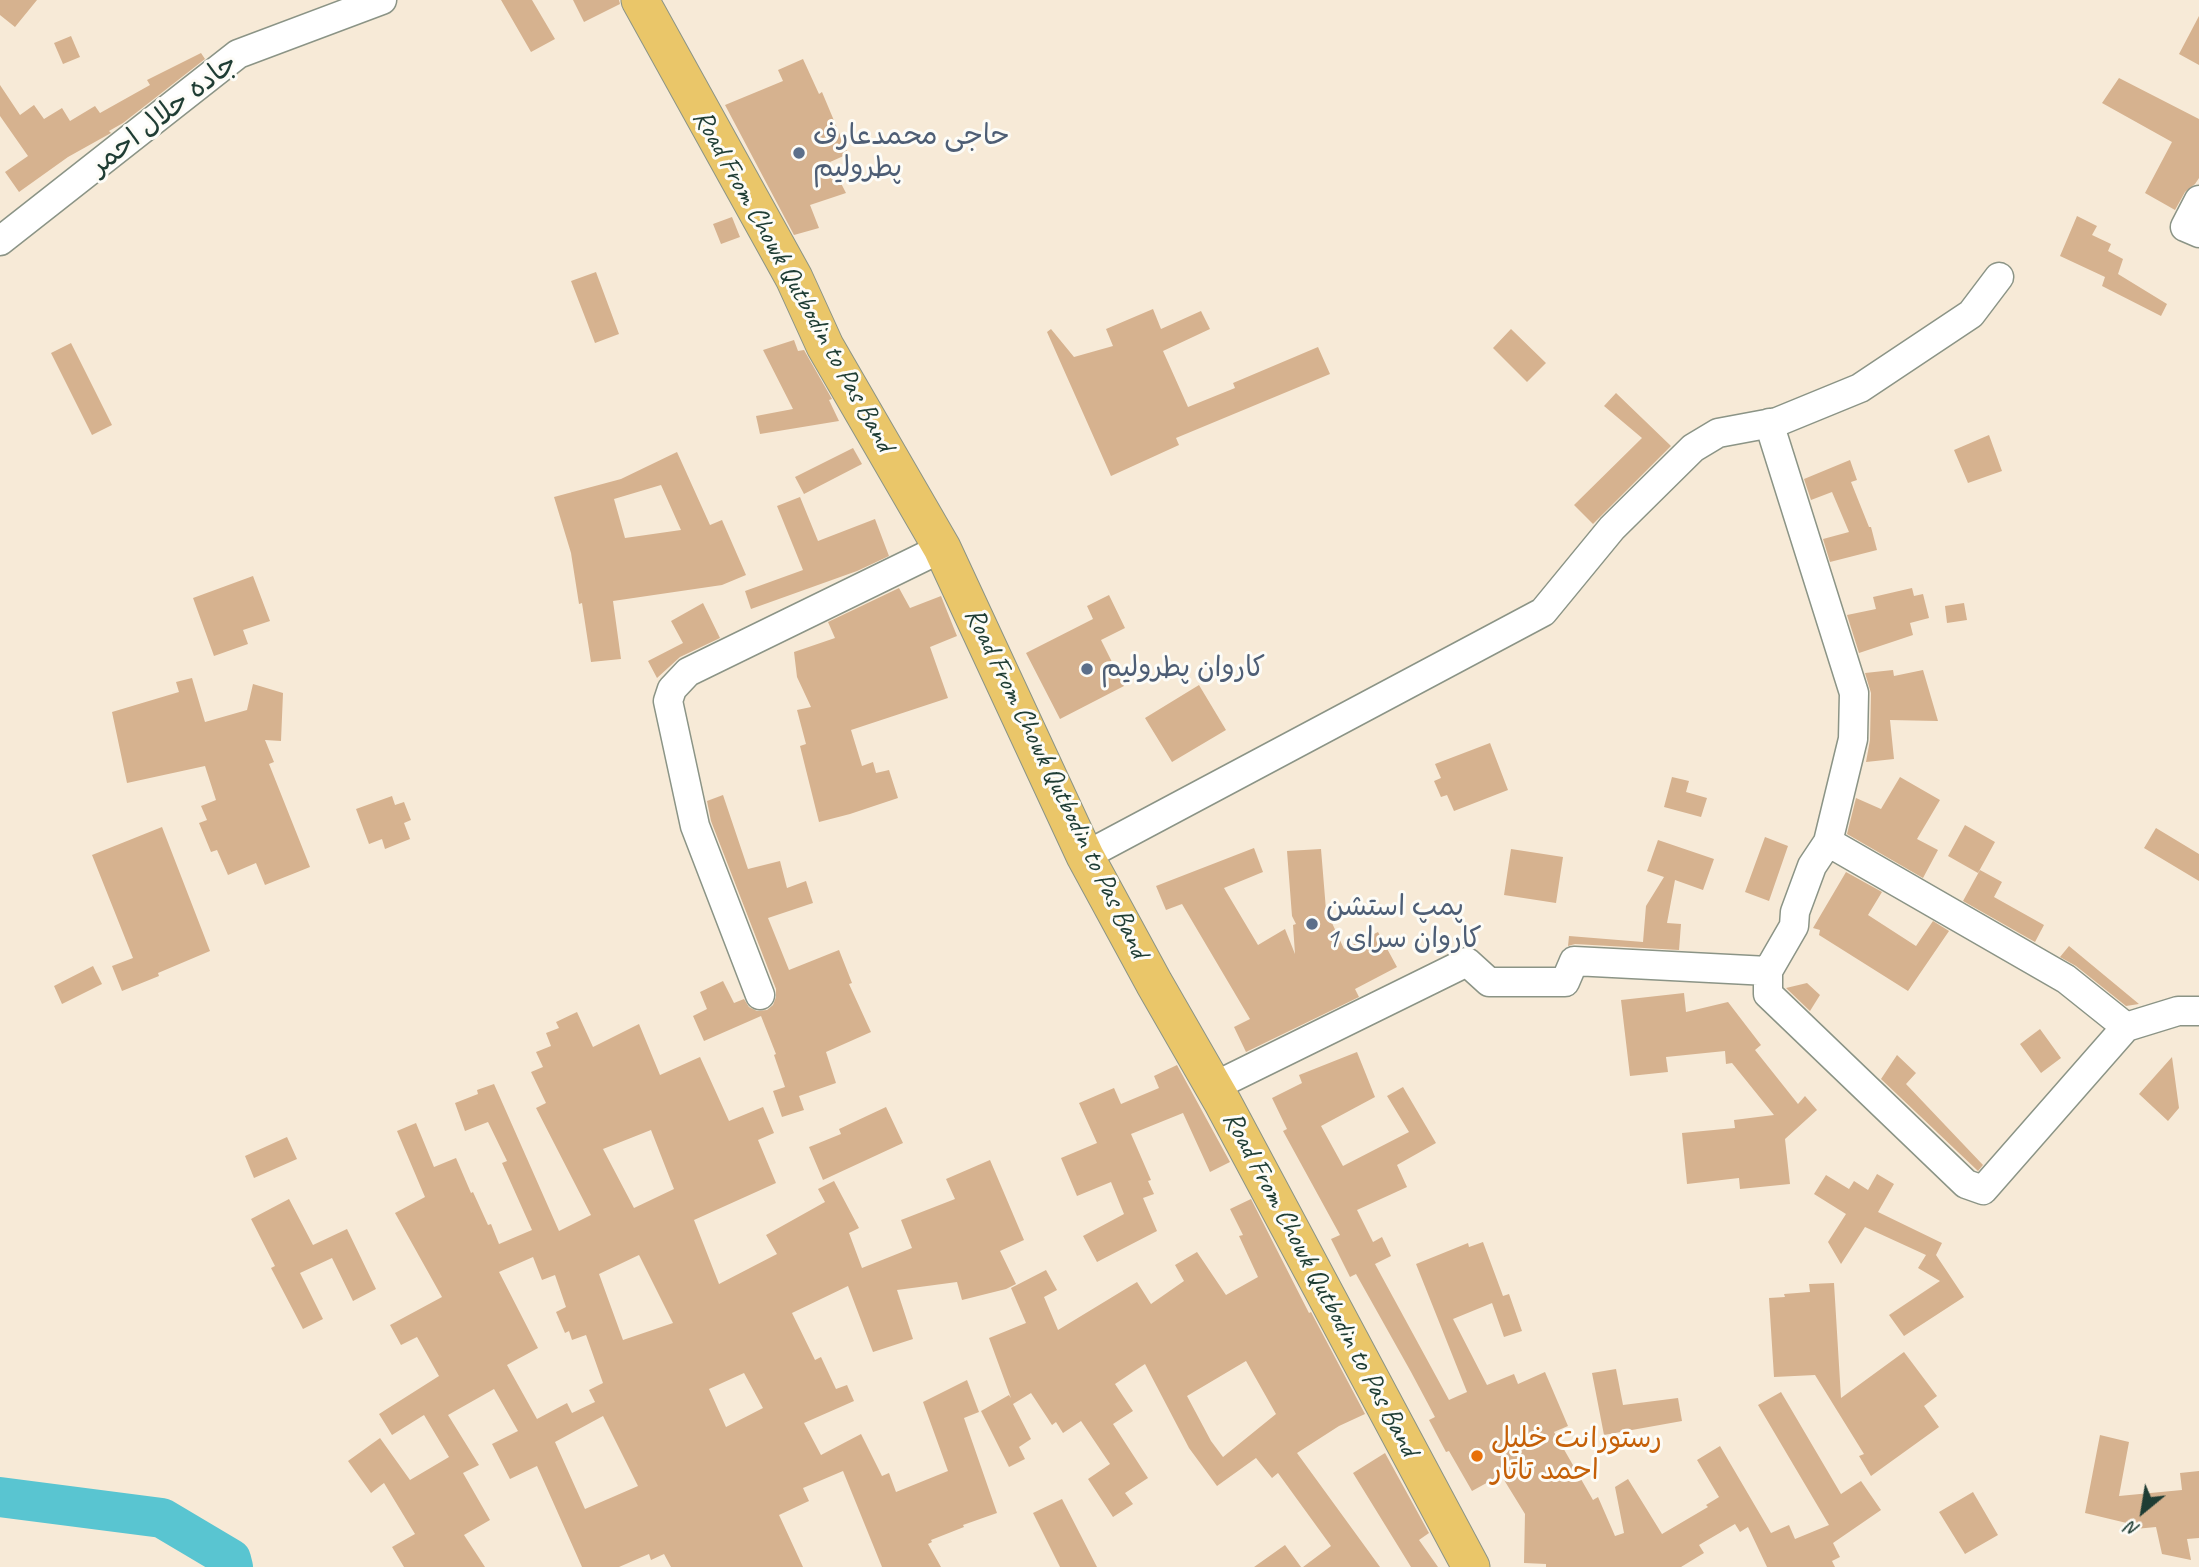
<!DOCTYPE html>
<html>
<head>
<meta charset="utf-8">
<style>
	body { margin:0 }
	#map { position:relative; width:2199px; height:1567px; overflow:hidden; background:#f7ead7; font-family:Caveat,sans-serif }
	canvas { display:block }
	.north { position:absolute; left:2108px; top:1476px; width:70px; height:70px; -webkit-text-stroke:5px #fdfcf7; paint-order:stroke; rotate:210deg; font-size:19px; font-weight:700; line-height:28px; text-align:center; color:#1f3d34 }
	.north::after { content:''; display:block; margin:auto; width:24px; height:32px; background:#1f3d34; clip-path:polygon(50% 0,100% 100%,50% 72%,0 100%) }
</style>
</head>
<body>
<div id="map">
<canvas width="2199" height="1567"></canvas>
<div class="north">N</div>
</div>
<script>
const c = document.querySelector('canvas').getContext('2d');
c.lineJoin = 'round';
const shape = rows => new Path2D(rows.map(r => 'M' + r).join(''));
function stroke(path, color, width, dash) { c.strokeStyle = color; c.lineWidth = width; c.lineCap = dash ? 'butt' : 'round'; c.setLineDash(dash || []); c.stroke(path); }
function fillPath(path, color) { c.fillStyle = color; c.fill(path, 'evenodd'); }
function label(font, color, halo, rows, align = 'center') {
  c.font = font + ' Caveat,"Playpen Sans Arabic",sans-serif'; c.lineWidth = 6; c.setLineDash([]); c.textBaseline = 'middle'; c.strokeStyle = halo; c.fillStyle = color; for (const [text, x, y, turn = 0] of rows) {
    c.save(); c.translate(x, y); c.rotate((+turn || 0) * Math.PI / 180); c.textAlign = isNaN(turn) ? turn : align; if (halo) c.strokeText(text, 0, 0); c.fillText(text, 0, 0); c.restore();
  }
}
stroke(shape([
	[0,1497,162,1518,231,1559,233,1567]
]), '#59c5d1', 40);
fillPath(shape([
	[0,0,37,0,15,27,0,15],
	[501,0,532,0,555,39,531,52],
	[573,0,619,0,620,4,584,22],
	[2199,16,2199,65,2179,54],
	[71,36,80,57,63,64,54,43],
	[201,53,205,59,123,123,109,131,111,133,68,157,19,192,5,172,28,156,0,116,0,85,20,115,34,105,44,119,62,108,70,121,95,106,100,113,150,85,147,80],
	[803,59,819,94,822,92,848,154,830,162,846,193,810,205,819,228,794,235,725,105,783,81,778,70],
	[2119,78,2199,119,2199,178,2195,184,2185,192,2175,210,2145,193,2172,142,2102,103],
	[2077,216,2097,226,2092,235,2111,244,2108,251,2123,259,2118,274,2167,304,2161,316,2102,286,2105,277,2060,256],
	[732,217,740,237,721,244,713,224],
	[596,272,619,334,595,343,571,281],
	[1153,309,1161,329,1201,311,1210,329,1163,351,1188,407,1235,388,1233,383,1318,347,1330,374,1176,438,1179,445,1111,476,1047,332,1051,329,1074,357,1113,346,1106,329],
	[1511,329,1546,363,1527,382,1493,348],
	[794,340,798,351,804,350,832,399,829,400,839,421,760,434,756,416,793,409,763,350],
	[71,343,112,425,92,435,51,353],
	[1616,393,1671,446,1593,524,1574,505,1642,438,1604,406],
	[1989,435,2002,471,1968,483,1954,450],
	[853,448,862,464,804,494,795,477],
	[677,452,710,525,722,520,746,575,722,585,613,601,621,659,591,662,582,603,579,604,571,553,554,497,621,479],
	[661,485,681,530,625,538,614,499],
	[1850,460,1857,480,1851,482,1869,527,1871,527,1877,550,1830,562,1823,539,1849,532,1832,492,1811,500,1804,479],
	[800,497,818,541,875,519,889,556,857,571,751,609,745,591,803,570,777,506],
	[253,576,270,621,243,630,248,644,214,656,193,598],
	[899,588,910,608,941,596,957,636,930,647,948,698,851,730,862,766,873,762,876,773,889,770,898,798,850,814,819,822,800,746,806,744,797,710,811,707,797,677,794,652,835,638,828,622],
	[1912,588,1914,596,1923,594,1929,618,1910,623,1913,635,1859,653,1847,615,1876,609,1873,597],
	[1109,595,1125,628,1101,640,1124,686,1060,719,1026,653,1093,619,1087,606],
	[703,603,720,638,680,657,657,678,648,661,683,643,671,621],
	[1964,603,1967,620,1947,623,1945,606],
	[1893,670,1894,676,1923,670,1938,721,1890,720,1894,759,1866,762,1870,740,1871,693,1865,673],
	[192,678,205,722,247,710,253,684,283,693,281,741,265,740,274,762,269,764,310,867,265,885,256,863,228,875,217,850,211,852,199,823,207,820,201,806,216,800,205,766,127,783,112,712,179,692,176,682],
	[1199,685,1226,730,1172,762,1145,718],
	[1490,743,1508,790,1454,811,1447,795,1441,797,1434,781,1441,778,1435,764],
	[1672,777,1689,781,1686,792,1707,798,1701,817,1664,807],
	[1900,777,1940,800,1917,839,1938,850,1923,878,1847,834,1856,798,1881,809],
	[723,795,748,869,780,861,787,888,806,881,813,903,768,918,789,970,839,950,852,983,849,984,871,1032,826,1052,836,1083,799,1096,804,1110,782,1117,773,1091,785,1087,774,1055,776,1054,761,1016,704,1041,693,1016,707,1009,700,992,723,981,734,1003,744,999,749,1007,757,1011,767,1010,773,1005,776,997,776,989,711,821,707,801],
	[392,796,395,805,404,802,411,820,404,823,410,839,385,849,382,839,369,844,356,809],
	[1965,825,1995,842,1978,873,1948,856],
	[162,827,210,951,158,973,159,976,122,991,112,966,133,958,92,855],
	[2156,828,2199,854,2199,881,2144,848],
	[1765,837,1788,846,1769,901,1745,892],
	[1658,840,1714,859,1703,890,1675,880,1667,923,1681,924,1679,950,1575,944,1568,946,1569,936,1643,942,1646,906,1664,877,1647,871],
	[1254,848,1263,872,1224,888,1258,945,1285,929,1295,954,1293,925,1296,924,1292,916,1287,851,1321,849,1326,910,1344,949,1378,932,1397,967,1355,989,1359,997,1246,1052,1234,1027,1250,1019,1182,904,1166,910,1156,886],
	[1511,849,1563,857,1556,903,1504,895],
	[1980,870,2002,882,1994,897,2044,925,2035,942,1963,901],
	[1846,872,1882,892,1868,915,1916,946,1933,921,1949,931,1908,991,1819,935,1820,930,1813,928],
	[2069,946,2139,1004,2126,1006,2076,966,2060,957],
	[93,966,102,984,62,1004,54,986],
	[1807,983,1820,995,1810,1011,1786,988],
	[1684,993,1686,1012,1728,1002,1761,1045,1755,1050,1798,1104,1805,1096,1817,1110,1785,1139,1790,1184,1740,1189,1739,1178,1687,1184,1682,1133,1735,1128,1734,1120,1774,1115,1732,1063,1726,1064,1725,1051,1666,1057,1668,1072,1630,1076,1621,1000],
	[577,1012,593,1047,639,1024,660,1075,700,1057,729,1121,763,1107,774,1133,758,1140,776,1183,694,1220,719,1284,777,1254,766,1235,825,1202,818,1189,834,1181,859,1228,849,1233,862,1268,912,1248,901,1220,955,1199,946,1179,990,1160,1024,1240,1000,1251,1016,1284,1006,1289,962,1300,957,1282,897,1290,913,1339,873,1352,848,1286,792,1313,815,1360,821,1357,836,1389,847,1385,854,1401,804,1423,821,1455,861,1434,882,1476,889,1473,896,1492,948,1471,923,1402,967,1380,979,1412,964,1418,997,1513,963,1525,964,1527,931,1540,932,1542,928,1544,941,1567,882,1567,843,1471,803,1488,809,1501,779,1515,803,1567,671,1567,664,1554,651,1560,649,1554,619,1567,582,1567,537,1466,510,1479,492,1444,518,1431,494,1389,448,1415,479,1465,463,1473,490,1520,464,1535,485,1567,404,1567,392,1547,415,1534,384,1483,371,1493,348,1461,380,1438,410,1480,449,1457,424,1415,392,1435,379,1414,439,1376,417,1337,401,1345,390,1325,442,1297,395,1213,425,1197,397,1131,416,1123,434,1167,456,1158,471,1193,473,1192,488,1225,491,1224,499,1244,532,1230,502,1163,507,1161,488,1122,465,1131,455,1103,478,1094,477,1090,494,1084,559,1231,591,1215,536,1108,546,1103,531,1072,543,1067,536,1052,551,1046,546,1033,559,1028,556,1022],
	[651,1130,674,1189,634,1208,603,1149],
	[639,1255,673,1323,623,1340,599,1274],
	[533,1257,542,1280,555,1275,566,1307,556,1312,565,1333,569,1331,572,1340,586,1335,603,1383,589,1390,595,1402,572,1413,567,1403,537,1419,507,1365,538,1348,499,1272],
	[744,1373,763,1408,726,1427,709,1389],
	[603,1416,638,1486,585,1509,555,1442],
	[2040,1029,2061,1058,2041,1073,2020,1044],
	[1357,1052,1375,1097,1321,1126,1343,1166,1409,1132,1387,1096,1403,1087,1436,1143,1397,1165,1407,1187,1357,1210,1373,1242,1382,1237,1391,1256,1375,1264,1449,1400,1467,1392,1416,1264,1468,1243,1469,1247,1483,1242,1503,1296,1509,1294,1522,1331,1504,1337,1492,1303,1453,1319,1487,1385,1514,1374,1518,1384,1545,1372,1568,1426,1554,1432,1593,1500,1598,1497,1615,1536,1624,1533,1615,1487,1628,1479,1662,1534,1708,1507,1706,1505,1719,1497,1697,1460,1720,1446,1771,1533,1789,1525,1795,1539,1829,1525,1758,1405,1781,1392,1841,1494,1861,1481,1881,1510,1833,1543,1840,1557,1832,1561,1835,1567,1767,1567,1748,1527,1740,1532,1735,1524,1699,1545,1704,1553,1681,1567,1546,1567,1546,1564,1524,1563,1525,1514,1501,1475,1472,1491,1449,1451,1446,1452,1429,1420,1435,1417,1411,1372,1356,1274,1350,1277,1331,1239,1340,1235,1283,1131,1287,1129,1272,1098,1302,1083,1299,1075],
	[1897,1055,1916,1073,1906,1084,1983,1165,1978,1171,1881,1079],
	[2172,1057,2179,1108,2168,1121,2139,1094],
	[1177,1065,1230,1162,1210,1172,1183,1113,1131,1134,1151,1180,1148,1181,1154,1194,1143,1198,1157,1231,1097,1262,1083,1236,1124,1214,1111,1182,1077,1196,1061,1158,1097,1143,1079,1103,1114,1088,1121,1104,1159,1088,1154,1076],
	[886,1107,903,1143,823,1180,809,1147,841,1134,839,1129],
	[287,1137,297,1159,254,1178,245,1156],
	[1877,1174,1894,1184,1878,1212,1942,1243,1936,1255,1964,1297,1904,1336,1889,1315,1940,1281,1918,1268,1926,1255,1865,1227,1841,1264,1828,1242,1846,1214,1814,1194,1826,1175,1849,1189,1854,1181,1868,1190],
	[289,1199,313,1245,347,1229,376,1289,353,1301,332,1258,300,1273,323,1319,303,1329,271,1268,275,1266,251,1219],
	[1251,1199,1309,1313,1311,1312,1365,1414,1339,1426,1297,1453,1380,1567,1303,1567,1331,1546,1278,1473,1272,1478,1256,1458,1217,1486,1189,1448,1145,1364,1115,1384,1133,1411,1113,1424,1148,1478,1125,1493,1133,1504,1113,1517,1088,1479,1110,1464,1081,1421,1063,1433,1056,1422,1052,1425,1031,1393,1013,1404,1031,1439,1019,1447,1025,1459,1009,1467,981,1411,1009,1395,1011,1398,989,1338,1026,1323,1011,1288,1046,1270,1057,1290,1044,1297,1058,1330,1137,1282,1151,1304,1184,1281,1175,1265,1197,1252,1226,1295,1258,1277,1239,1236,1243,1235,1230,1209],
	[1246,1361,1276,1414,1223,1457,1211,1441,1187,1396],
	[1834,1283,1841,1398,1904,1352,1937,1396,1924,1406,1939,1427,1871,1476,1859,1456,1864,1454,1815,1375,1774,1377,1769,1298,1785,1297,1784,1294,1810,1292,1809,1284],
	[1616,1369,1623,1405,1678,1398,1682,1421,1604,1435,1592,1373],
	[2100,1435,2129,1442,2119,1496,2182,1490,2180,1473,2199,1471,2199,1538,2187,1539,2191,1560,2162,1554,2156,1527,2135,1529,2135,1525,2085,1513],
	[1385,1453,1429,1533,1419,1540,1438,1567,1411,1567,1353,1473],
	[1973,1492,1998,1535,1965,1554,1939,1512],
	[1062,1499,1097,1567,1060,1567,1033,1513],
	[1285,1545,1301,1567,1254,1567]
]), '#d6b28f');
const minor = shape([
	[2199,200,2185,227,2199,233],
	[0,241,238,54,382,0],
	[1769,423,1854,693,1853,739,1828,842,1812,866,1795,912,1794,926,1768,971,1768,994,1966,1184,1983,1190,2126,1027,2178,1011,2199,1011],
	[1828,842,2066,979,2126,1027],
	[1085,856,1543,612,1612,528,1693,448,1718,433,1777,422,1860,388,1971,314,1999,277],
	[760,995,695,826,668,701,672,689,688,672,942,548],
	[1213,1087,1467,962,1489,982,1565,982,1574,961,1768,971]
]);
const major = shape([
	[640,0,794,278,825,346,942,548,1085,856,1154,983,1223,1103,1471,1567]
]);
stroke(minor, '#8b9486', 31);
stroke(major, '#8b9486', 39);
stroke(minor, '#fff', 28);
stroke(major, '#eac669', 37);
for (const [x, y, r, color] of [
	[799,153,7,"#5c6f8a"],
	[1087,669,7,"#5c6f8a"],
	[1312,924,7,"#5c6f8a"],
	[1477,1456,7,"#e8710a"]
]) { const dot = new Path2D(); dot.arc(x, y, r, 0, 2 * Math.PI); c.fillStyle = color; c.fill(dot); stroke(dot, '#fdfcf7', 2.5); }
label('28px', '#1f3d34', '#fdfcf7', [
	["جاده حلال احمر",164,115,-38],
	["Road From Chowk Qutbodin to Pas Band",793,281,61],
	["Road From Chowk Qutbodin to Pas Band",1056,783,64],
	["Road From Chowk Qutbodin to Pas Band",1320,1284,62]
]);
label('28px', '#4e5e75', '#fdfcf7', [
	["حاجی محمدعارف",813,137],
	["پطرولیم",813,169],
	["کاروان پطرولیم",1101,669],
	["پمپ استشن",1326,908],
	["کاروان سرای 1",1326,940]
], 'left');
label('28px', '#c56008', '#fdfcf7', [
	["رستورانت خلیل",1491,1440],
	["احمد تاتار",1491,1472]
], 'left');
</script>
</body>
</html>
